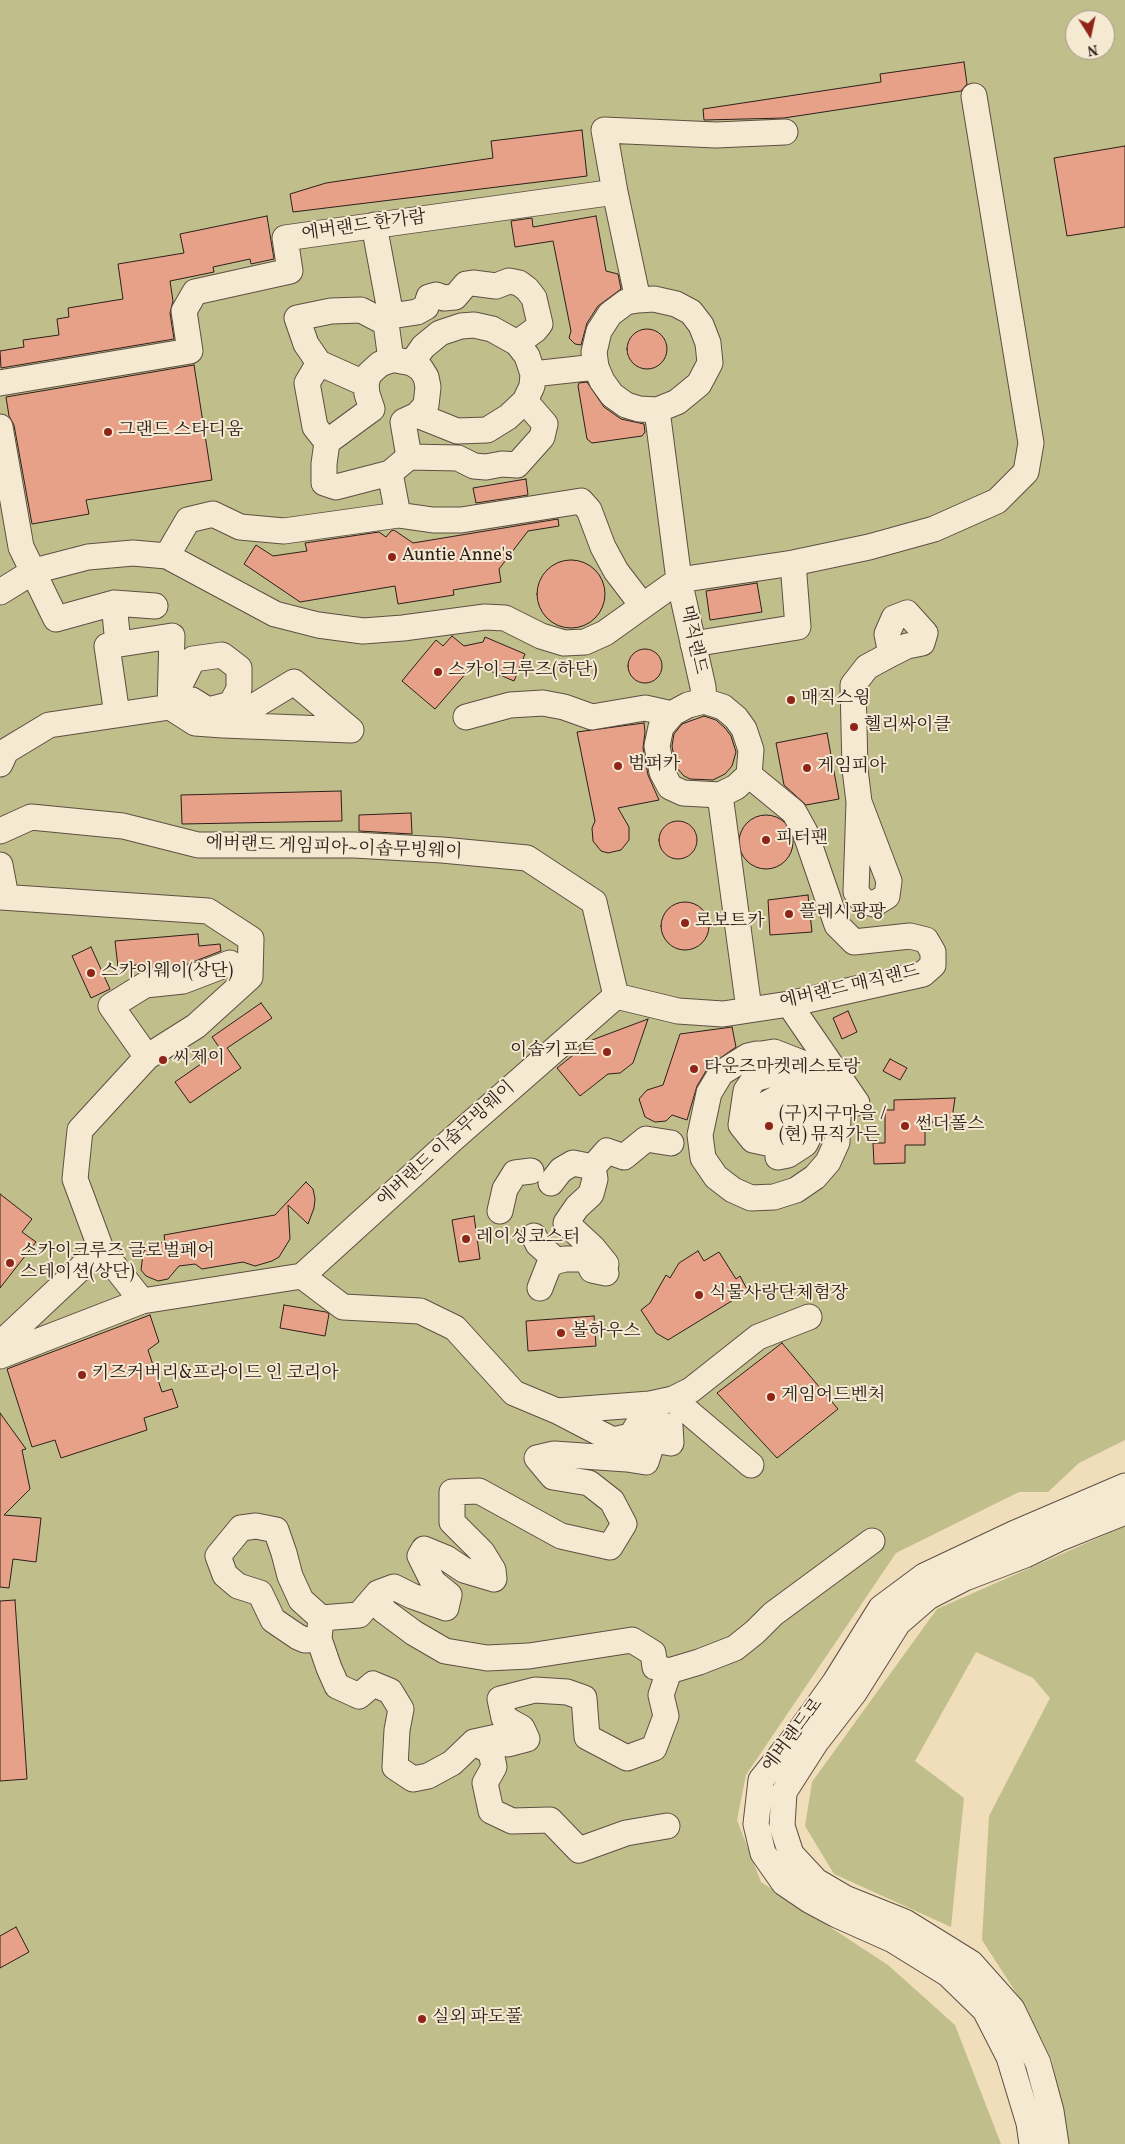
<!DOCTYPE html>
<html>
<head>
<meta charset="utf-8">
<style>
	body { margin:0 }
	#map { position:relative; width:1125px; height:2144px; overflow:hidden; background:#f0ddba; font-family:Vollkorn,serif }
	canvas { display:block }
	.north { position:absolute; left:1065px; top:10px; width:50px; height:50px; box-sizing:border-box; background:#f5e9d2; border:1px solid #a59989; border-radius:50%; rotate:170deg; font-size:14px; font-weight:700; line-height:20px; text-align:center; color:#2e201b }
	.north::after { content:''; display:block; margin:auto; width:18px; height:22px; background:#8f2418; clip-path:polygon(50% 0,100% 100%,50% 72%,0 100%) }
</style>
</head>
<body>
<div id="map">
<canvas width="1125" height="2144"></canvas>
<div class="north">N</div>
</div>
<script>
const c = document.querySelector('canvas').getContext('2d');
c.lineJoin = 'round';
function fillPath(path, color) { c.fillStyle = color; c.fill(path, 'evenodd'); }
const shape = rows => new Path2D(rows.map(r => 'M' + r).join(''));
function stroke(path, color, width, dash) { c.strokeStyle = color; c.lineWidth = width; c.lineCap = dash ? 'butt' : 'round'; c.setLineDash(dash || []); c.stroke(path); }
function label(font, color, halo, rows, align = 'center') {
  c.font = font + ' Vollkorn,"Noto Serif KR",serif'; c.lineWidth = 4; c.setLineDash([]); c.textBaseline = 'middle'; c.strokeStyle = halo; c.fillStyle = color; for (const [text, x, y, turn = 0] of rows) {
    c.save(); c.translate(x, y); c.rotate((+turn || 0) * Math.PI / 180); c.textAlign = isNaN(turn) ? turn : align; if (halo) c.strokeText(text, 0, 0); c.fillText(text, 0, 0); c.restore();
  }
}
fillPath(shape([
	[0,0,1125,0,1125,1440,1079,1463,1048,1492,1019,1492,896,1553,746,1775,737,1820,761,1882,888,1965,955,2025,1001,2144,0,2144],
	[1075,20,1105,20,1105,50,1075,50],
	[1125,1526,1125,2144,1068,2144,1052,2060,1024,2005,982,1940,989,1816,1050,1698,1033,1678,976,1652,915,1761,964,1798,951,1927,834,1874,805,1826,812,1782,937,1609]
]), '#c0bf8b');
const building = shape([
	[964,62,967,84,961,91,784,118,704,120,703,109,881,82,880,74,964,62],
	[582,130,587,176,293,212,290,194,326,183,493,158,491,141,582,130],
	[1125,146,1125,227,1067,236,1054,158,1125,146],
	[267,216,274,259,251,264,250,259,213,267,214,272,170,281,173,301,170,313,174,339,1,368,0,351,24,347,23,340,59,335,57,319,69,317,68,308,123,299,118,264,184,253,180,234,267,216],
	[596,216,606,271,618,274,621,289,598,306,587,323,581,345,575,344,569,338,571,331,553,241,515,247,511,221,532,218,533,227,596,216],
	'627 349a20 20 0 1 1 40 0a20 20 0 1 1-40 0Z',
	[194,365,212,480,86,500,89,514,32,524,14,425,9,416,6,397,194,365],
	[587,382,604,407,621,419,644,424,645,432,642,436,592,443,587,439,578,386,579,383,587,382],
	[526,479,528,495,476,503,473,488,526,479],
	[558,519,559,526,528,531,499,569,501,582,453,590,454,595,398,604,395,586,300,602,244,564,256,545,273,556,307,551,305,543,379,532,386,537,391,531,394,530,413,543,558,519],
	'537 594a34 34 0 1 1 68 0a34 34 0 1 1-68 0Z',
	[757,583,762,612,710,620,706,591,757,583],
	[452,636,464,646,483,642,485,637,525,654,514,681,474,664,435,709,402,681,436,640,443,646,452,636],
	'628 666a17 17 0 1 1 34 0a17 17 0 1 1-34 0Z',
	[704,716,716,720,725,728,731,736,736,752,732,766,725,774,713,780,690,779,684,776,676,767,672,746,674,734,682,724,704,716],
	[644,723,645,732,643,748,648,775,659,800,618,808,629,827,629,840,621,850,608,853,601,851,593,841,592,828,595,821,577,732,644,723],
	[827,733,839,799,806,805,784,785,776,743,827,733],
	[341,791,342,821,182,824,181,795,341,791],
	[411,813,412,834,359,831,359,815,411,813],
	'739 842a27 27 0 1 1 54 0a27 27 0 1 1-54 0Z',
	'659 840a19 19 0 1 1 38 0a19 19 0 1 1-38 0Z',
	[808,895,812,932,770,935,768,900,808,895],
	'661 926a24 24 0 1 1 48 0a24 24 0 1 1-48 0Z',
	[198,934,199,946,220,944,221,951,180,967,148,970,145,964,118,967,115,941,198,934],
	[91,947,110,989,91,998,72,956,91,947],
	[261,1003,272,1018,227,1048,241,1068,190,1103,175,1082,221,1050,212,1037,261,1003],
	[848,1011,857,1032,842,1039,833,1018,848,1011],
	[648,1019,633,1063,620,1073,608,1074,580,1096,557,1068,592,1040,648,1019],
	[732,1027,736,1047,709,1066,697,1086,687,1120,672,1115,666,1121,655,1122,645,1117,639,1099,647,1090,663,1085,680,1034,732,1027],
	[890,1059,907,1068,900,1080,883,1071,890,1059],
	[955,1098,951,1125,925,1121,925,1145,905,1145,905,1163,874,1164,873,1143,885,1143,885,1110,894,1110,894,1100,955,1098],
	[306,1182,313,1189,315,1199,314,1208,308,1224,288,1205,290,1239,279,1257,272,1261,255,1266,243,1262,202,1269,195,1264,179,1266,168,1279,158,1281,146,1276,141,1270,143,1253,148,1245,165,1242,164,1235,275,1215,306,1182],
	[0,1194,32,1219,22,1232,36,1242,0,1288,0,1194],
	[474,1216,480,1259,459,1262,452,1220,474,1216],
	[698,1251,704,1261,719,1252,736,1279,740,1276,748,1291,668,1340,656,1333,641,1310,650,1303,666,1275,670,1278,679,1263,698,1251],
	[284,1305,326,1312,329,1314,325,1336,280,1328,284,1305],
	[150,1315,159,1342,148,1350,162,1392,172,1389,178,1407,144,1418,147,1430,61,1458,55,1440,32,1447,7,1369,150,1315],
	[594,1316,596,1346,528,1351,526,1321,594,1316],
	[782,1343,838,1409,777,1458,717,1393,782,1343],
	[0,1413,26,1449,22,1450,30,1489,4,1515,41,1518,36,1562,13,1559,9,1588,0,1587,0,1413],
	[15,1600,27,1779,0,1781,0,1601,15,1600],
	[16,1927,29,1952,0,1968,0,1936,16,1927]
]);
fillPath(building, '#e7a188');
stroke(building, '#2e201b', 1);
const minor = shape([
	[374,225,391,316,386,323],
	[391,316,417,312,426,307,429,297,436,295,444,298,455,297,466,284,473,283,496,286,509,281,519,283,527,289,534,298,540,324,535,330,517,343,492,329,474,325,461,326,440,333,423,347,412,363],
	[396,360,412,363,421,369,426,377,428,387,426,405,417,415,404,421],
	[319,363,366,384],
	[596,367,594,352,599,331,610,314,626,302,638,300],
	[533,374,596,367,602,381,612,395,626,405,639,409,657,410],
	[0,383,190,351,184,311,195,292,290,271,285,238,615,192],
	[372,409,327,442,324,464,324,483,336,487,390,473,409,457],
	[417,415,457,431,487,430,508,417,525,401,532,386,533,374,527,356,517,343],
	[403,422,409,457,458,458,474,466,486,467,502,464,517,465,542,437,545,424,525,401],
	[0,427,21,547,56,619,114,603],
	[327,442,315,427,307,383,319,363,306,344,297,318,331,311,361,310,386,323,391,360,380,364,369,374,366,384,367,394,372,409],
	[390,473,398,515],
	[167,556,188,520,213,514,240,527,284,531,398,515,433,520,461,520,581,501,589,510,603,547,616,571,642,605],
	[0,592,34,571,88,557,133,553,167,556,275,614,318,625,363,631,403,628,485,617,505,618,541,636,564,643,585,642,605,633,679,580,657,410,677,402,699,384,710,363,708,343,701,325,691,312,676,304,654,299,638,300,615,192,604,130,716,135,785,132],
	[118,644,114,603,155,606],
	[693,644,798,627,793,563],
	[170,699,192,700,208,710,231,704,239,689,239,668,222,655,193,659,182,681],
	[704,701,703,687,679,580,793,563,869,547,934,529,997,501,1026,472,1031,443,974,96],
	[117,715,107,646,172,636,170,707],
	[466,717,510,705,543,703,564,707,592,717,645,708,672,714],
	[0,764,6,751,49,725,170,707,195,723,223,725,351,730,294,682,223,725],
	[720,795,749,1009],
	[859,802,889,881,887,896,874,904,863,901,856,892,859,802,855,769,853,685,867,667,891,654,887,634,894,618,907,613,925,633,922,643,907,646,891,654],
	[0,831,31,817,123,826,198,845,354,845,442,850,527,858,594,902,616,996],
	[0,865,6,897],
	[0,897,208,911,251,939,250,977],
	[616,996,678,1011,723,1014,789,1004,923,974,933,965,933,952,926,940,910,936,854,942,837,925,805,832,794,812,749,775,736,787,720,795,683,793,670,787,662,772,657,746,661,727,673,713,688,705,704,701,723,707,736,718,744,729,751,750,749,775],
	[789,1004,857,1103],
	[748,1056,774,1052,802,1063,821,1077,835,1098,838,1117,837,1142,828,1162,815,1177,796,1190,774,1197,751,1198,733,1190,716,1177,703,1158,700,1135,709,1093,721,1073,748,1056,757,1054],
	[790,1084,802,1093,813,1109,817,1119],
	[789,1101,786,1121,769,1128,762,1120,764,1105,779,1097,789,1101,796,1105,793,1132,772,1144,753,1140,741,1125,746,1091,754,1079,786,1070,807,1082],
	[778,1157,788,1155,805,1144,814,1126],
	[551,1183,561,1170,573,1163,593,1167],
	[500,1211,505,1189,515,1173,531,1171],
	[534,1236,538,1244,557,1261],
	[593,1248,566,1223,577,1207,591,1194,595,1179,593,1167,607,1151,624,1157,646,1139,671,1143],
	[101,1249,142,1301],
	[606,1273,592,1270,587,1259,593,1248,606,1264],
	[302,1276,454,1138,616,996],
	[540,1288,549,1265,557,1261,565,1259,587,1259],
	[0,1344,101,1249,75,1179,80,1130,147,1057,196,1026,250,977,230,963,183,981,145,985,111,1006,147,1057],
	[0,1356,142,1301,302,1276,343,1307,420,1311,455,1328,514,1393,557,1411,650,1404,673,1399,691,1390,758,1337,809,1317],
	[673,1399,751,1465],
	[557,1411,613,1440,631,1436,639,1423,670,1426,671,1443,631,1436,627,1459,646,1462,653,1440],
	[627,1459,554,1454,537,1458,553,1477,589,1483,612,1501,624,1524,610,1547,561,1536,479,1491,452,1492,452,1522,482,1552,493,1570,494,1579,464,1570,446,1558,424,1549,420,1556,433,1582,449,1595,446,1608,412,1596,394,1587,378,1593,383,1610,414,1633,445,1651,487,1658,529,1656,632,1640,653,1653,655,1667,669,1671,699,1662,735,1648,755,1632,773,1614,872,1541],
	[321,1618,319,1639,305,1640,298,1637,273,1620,260,1593,238,1586,225,1575,218,1556,241,1528,256,1526,276,1530,284,1553,290,1576,301,1600,321,1618,359,1615,378,1593],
	[319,1639,329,1668,337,1686,359,1696,373,1684,390,1691,401,1709,397,1730,395,1767,413,1779,428,1776,452,1763,474,1742,491,1752,494,1767,485,1783,491,1811,512,1821,550,1820,579,1850,626,1833,667,1826],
	[474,1742,497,1737,508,1744,527,1739,522,1728,504,1718,500,1699,535,1690,567,1692,584,1698,587,1737,627,1758,654,1748,666,1716,661,1695,669,1671],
	[1032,2144,1029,2123,1009,2057,985,2010,948,1974,893,1940,837,1915,809,1900,784,1883,763,1853,756,1824,761,1780,797,1735,835,1682,881,1608,924,1576,1013,1534,1125,1486],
	[1056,2144,1051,2111,1038,2063,1012,2009,971,1963,905,1922,845,1898,816,1881,791,1854,782,1826,784,1792,816,1742,854,1693,898,1623,928,1597,965,1578,1025,1555,1058,1539,1125,1512]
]);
stroke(minor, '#5e4f43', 27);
stroke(minor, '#f5e9d2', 25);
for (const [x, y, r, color] of [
	[108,432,5,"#8f2418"],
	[392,557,5,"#8f2418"],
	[438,672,5,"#8f2418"],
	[791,700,5,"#8f2418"],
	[854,727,5,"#8f2418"],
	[618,766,5,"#8f2418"],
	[807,768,5,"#8f2418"],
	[766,840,5,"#8f2418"],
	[789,914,5,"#8f2418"],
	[685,923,5,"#8f2418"],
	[91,973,5,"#8f2418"],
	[607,1052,5,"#8f2418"],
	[163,1060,5,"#8f2418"],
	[694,1069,5,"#8f2418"],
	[769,1126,5,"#8f2418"],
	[905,1126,5,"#8f2418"],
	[466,1239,5,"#8f2418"],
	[10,1263,5,"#8f2418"],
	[699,1295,5,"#8f2418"],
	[561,1333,5,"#8f2418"],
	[82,1375,5,"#8f2418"],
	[771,1397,5,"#8f2418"],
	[422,2019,5,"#8f2418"]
]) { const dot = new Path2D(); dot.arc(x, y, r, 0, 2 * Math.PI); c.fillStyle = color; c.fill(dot); stroke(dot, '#f5e9d2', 2); }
label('18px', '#2e201b', '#f5e9d2', [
	["에버랜드 한가람",364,227,-8],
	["매직랜드",692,640,78],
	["에버랜드 게임피아~이솝무빙웨이",334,849,2],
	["에버랜드 매직랜드",850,988,-13],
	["에버랜드 이솝무빙웨이",447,1145,-42],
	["에버랜드로",794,1736,-53]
]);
label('18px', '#2e201b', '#f5e9d2', [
	["그랜드 스타디움",118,432],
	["Auntie Anne's",402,557],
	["스카이크루즈(하단)",448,672],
	["매직스윙",801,700],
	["헬리싸이클",864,727],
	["범퍼카",628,766],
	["게임피아",817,768],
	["피터팬",776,840],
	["플레시팡팡",799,914],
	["로보트카",695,923],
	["스카이웨이(상단)",101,973],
	["이솝키프트",597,1052,"right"],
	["씨제이",173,1060],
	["타운즈마켓레스토랑",704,1069],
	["(구)지구마을 /",779,1116],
	["(현) 뮤직가든",779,1137],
	["썬더폴스",915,1126],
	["레이싱코스터",476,1239],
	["스카이크루즈 글로벌페어",20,1253],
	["스테이션(상단)",20,1274],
	["식물사랑단체험장",709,1295],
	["볼하우스",571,1333],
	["키즈커버리&프라이드 인 코리아",92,1375],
	["게임어드벤처",781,1397],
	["실외 파도풀",432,2019]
], 'left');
</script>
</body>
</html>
